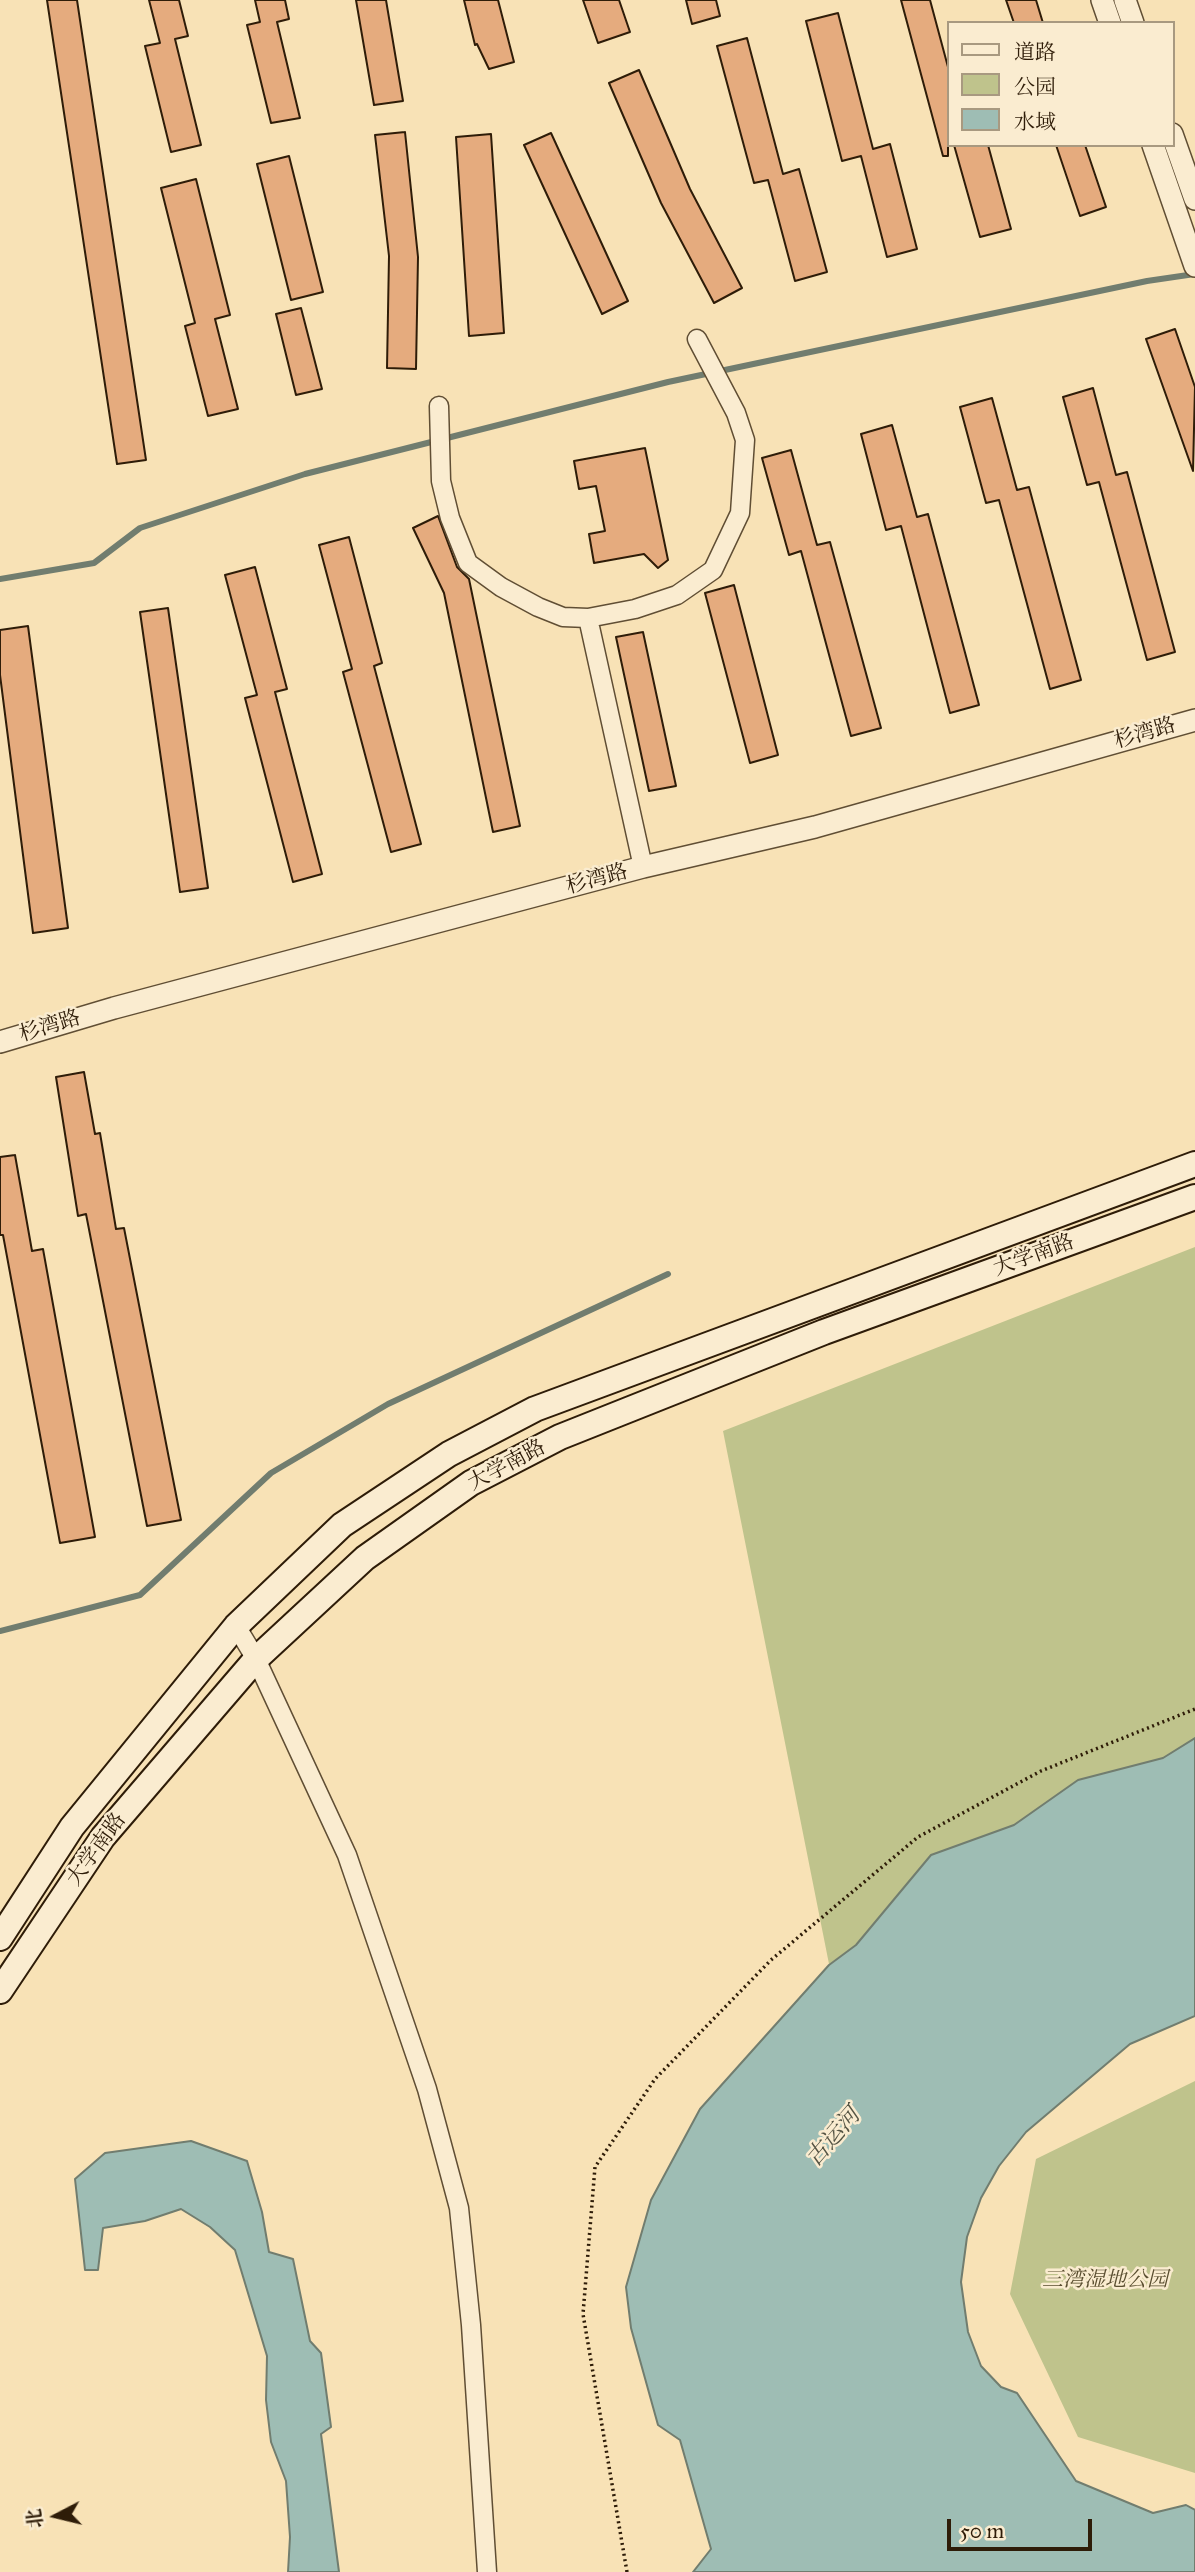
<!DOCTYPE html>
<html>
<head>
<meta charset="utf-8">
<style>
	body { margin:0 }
	#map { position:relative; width:1195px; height:2572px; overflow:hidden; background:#f8e2b6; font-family:"IM FELL Great Primer","Noto Serif SC",serif }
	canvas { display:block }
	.legend { position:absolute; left:947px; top:21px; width:228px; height:126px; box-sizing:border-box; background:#faecd0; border:2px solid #a89980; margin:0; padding:9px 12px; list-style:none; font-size:21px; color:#2e1c08 }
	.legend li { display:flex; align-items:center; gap:14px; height:35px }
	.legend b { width:35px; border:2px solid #a89980 }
	.north { position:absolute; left:21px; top:2481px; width:70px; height:70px; -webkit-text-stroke:5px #faecd0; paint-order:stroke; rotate:263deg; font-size:19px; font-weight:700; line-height:28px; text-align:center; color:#2e1c08 }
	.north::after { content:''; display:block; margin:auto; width:24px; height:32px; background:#2e1c08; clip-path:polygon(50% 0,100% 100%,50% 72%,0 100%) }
	.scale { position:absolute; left:947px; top:2519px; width:145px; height:32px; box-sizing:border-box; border:4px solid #2e1c08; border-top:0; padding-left:9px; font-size:21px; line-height:24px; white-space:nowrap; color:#2e1c08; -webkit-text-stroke:5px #faecd0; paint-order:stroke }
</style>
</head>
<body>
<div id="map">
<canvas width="1195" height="2572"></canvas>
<ul class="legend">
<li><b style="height:9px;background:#faecd0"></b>道路</li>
<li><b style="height:19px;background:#bfc38c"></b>公园</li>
<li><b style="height:19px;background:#9ebdb4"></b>水域</li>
</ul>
<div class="north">北</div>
<div class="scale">50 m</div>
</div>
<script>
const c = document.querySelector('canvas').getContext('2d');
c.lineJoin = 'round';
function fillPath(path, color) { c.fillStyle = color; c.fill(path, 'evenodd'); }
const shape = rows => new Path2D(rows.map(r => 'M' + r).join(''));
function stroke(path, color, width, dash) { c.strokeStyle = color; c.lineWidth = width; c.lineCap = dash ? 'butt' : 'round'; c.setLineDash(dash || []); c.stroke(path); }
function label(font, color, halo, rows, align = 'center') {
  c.font = font + ' "IM FELL Great Primer","Noto Serif SC",serif'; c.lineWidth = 5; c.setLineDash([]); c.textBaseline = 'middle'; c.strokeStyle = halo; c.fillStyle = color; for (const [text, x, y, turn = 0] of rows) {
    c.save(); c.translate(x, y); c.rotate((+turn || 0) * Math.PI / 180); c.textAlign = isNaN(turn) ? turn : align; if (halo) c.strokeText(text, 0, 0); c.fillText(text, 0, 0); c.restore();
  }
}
fillPath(shape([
	[1195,1247,1195,1738,1163,1758,1078,1780,1014,1825,931,1855,856,1945,829,1964,723,1431],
	[1195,2081,1195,2473,1078,2437,1010,2294,1036,2159]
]), '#bfc38c');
const water = shape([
	[1195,1738,1195,2016,1130,2044,1026,2132,999,2166,981,2198,967,2237,961,2282,968,2332,981,2366,1001,2387,1017,2393,1076,2481,1153,2513,1186,2505,1195,2510,1195,2572,693,2572,711,2549,680,2440,658,2425,631,2328,626,2287,651,2200,700,2109,829,1965,856,1945,931,1855,1014,1825,1078,1780,1163,1758,1195,1738],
	[191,2141,247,2161,262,2212,269,2252,293,2259,310,2341,321,2353,331,2427,321,2434,339,2572,288,2572,290,2537,286,2481,271,2442,266,2400,267,2356,235,2250,210,2227,181,2209,145,2221,103,2228,98,2270,85,2270,75,2179,105,2153,191,2141]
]);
fillPath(water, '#9ebdb4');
stroke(water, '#717d6f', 2);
stroke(shape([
	[0,579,94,563,140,528,305,474,668,382,1147,281,1195,274],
	[0,1631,140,1595,271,1473,388,1404,668,1274]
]), '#717d6f', 6);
const building = shape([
	[47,0,77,0,146,460,117,464,47,0],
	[149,0,179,0,188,36,175,39,201,145,171,152,145,46,160,43,149,0],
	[255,0,285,0,289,19,277,22,300,118,271,123,247,25,260,22,255,0],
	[356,0,386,0,403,101,374,105,356,0],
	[464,0,498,0,514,62,489,69,477,44,475,45,464,0],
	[583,0,619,0,630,32,598,43,583,0],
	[686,0,716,0,720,16,692,24,686,0],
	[901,0,930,0,948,67,948,156,943,156,901,0],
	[1006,0,1036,0,1043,23,1014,23,1006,0],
	[838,13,873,149,890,144,917,249,887,257,861,156,842,161,806,21,838,13],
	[747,38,783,174,799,169,827,272,795,281,768,180,754,183,717,46,747,38],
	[639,70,690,189,742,288,714,303,661,203,609,83,639,70],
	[405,132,418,257,416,369,387,368,389,256,375,135,405,132],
	[551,133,628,301,602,314,524,145,551,133],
	[491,134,504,333,469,336,456,137,491,134],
	[954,145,988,145,1011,229,980,237,954,145],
	[1056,145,1085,145,1106,207,1080,216,1056,145],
	[289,156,323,292,291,300,257,164,289,156],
	[196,179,230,315,215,319,238,409,208,416,185,326,195,323,161,188,196,179],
	[301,308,322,389,296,395,276,314,301,308],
	[1175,329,1195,387,1193,471,1146,339,1175,329],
	[1093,388,1116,475,1127,472,1175,652,1147,660,1099,482,1087,485,1063,397,1093,388],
	[992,398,1017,490,1029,487,1081,680,1050,689,999,500,986,503,960,407,992,398],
	[892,425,917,517,928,514,979,705,950,713,901,526,886,530,861,434,892,425],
	[645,448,668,560,658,568,644,554,594,563,589,534,605,531,596,486,579,489,574,461,645,448],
	[791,450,817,545,830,542,881,728,851,736,801,551,789,555,762,458,791,450],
	[438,516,457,567,469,579,520,826,493,832,444,593,413,528,438,516],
	[349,537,382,663,374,666,421,844,391,852,343,672,352,669,319,545,349,537],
	[255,567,287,689,275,692,322,874,293,882,245,698,257,695,225,575,255,567],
	[734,585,778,755,750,763,705,593,734,585],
	[168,608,208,888,180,892,140,612,168,608],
	[28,626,68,928,33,933,0,675,0,630,28,626],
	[643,632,676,786,649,791,616,637,643,632],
	[84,1072,95,1134,100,1133,116,1229,124,1228,181,1520,147,1526,86,1214,78,1216,56,1077,84,1072],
	[15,1155,32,1251,43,1249,95,1537,60,1543,3,1235,0,1235,0,1157,15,1155]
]);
fillPath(building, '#e5ab7e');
stroke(building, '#2e1c08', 2);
const minor = shape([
	[439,406,441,481,450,518,468,563,501,587,538,607,563,617,588,618,643,867],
	[588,618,635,609,677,595,713,570,740,513,745,440,736,413,697,339],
	[236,1626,256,1659,347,1855,427,2089,459,2208,471,2325,487,2572]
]);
const tertiary = shape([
	[1102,0,1110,23],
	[1125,0,1133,23],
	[1172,134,1195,199],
	[1153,145,1195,266],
	[0,1042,114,1008,643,867,815,827,1195,720]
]);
const secondary = shape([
	[0,1938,72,1827,236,1626,342,1525,449,1454,535,1409,1195,1164],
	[0,1991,103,1837,256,1659,365,1558,471,1483,560,1437,824,1332,1195,1197]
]);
stroke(minor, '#604e34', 21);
stroke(tertiary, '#604e34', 24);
stroke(secondary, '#2e1c08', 28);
stroke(shape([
	[627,2572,583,2314,595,2167,655,2079,771,1960,918,1837,1041,1771,1195,1709]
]), '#2e1c08', 3.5, [2, 3.5]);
stroke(minor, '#faecd0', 18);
stroke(tertiary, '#faecd0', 21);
stroke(secondary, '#faecd0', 24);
label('21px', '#2e1c08', '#faecd0', [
	["杉湾路",1145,734,-16],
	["杉湾路",597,880,-15],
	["杉湾路",50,1027,-17],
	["大学南路",1034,1256,-20],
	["大学南路",507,1466,-28],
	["大学南路",97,1850,-54]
]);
label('italic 21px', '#5a4e30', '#faecd0', [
	["三湾湿地公园",1105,2281]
]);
label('italic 23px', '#555444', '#faecd0', [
	["古运河",834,2138,-49]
]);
</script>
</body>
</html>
